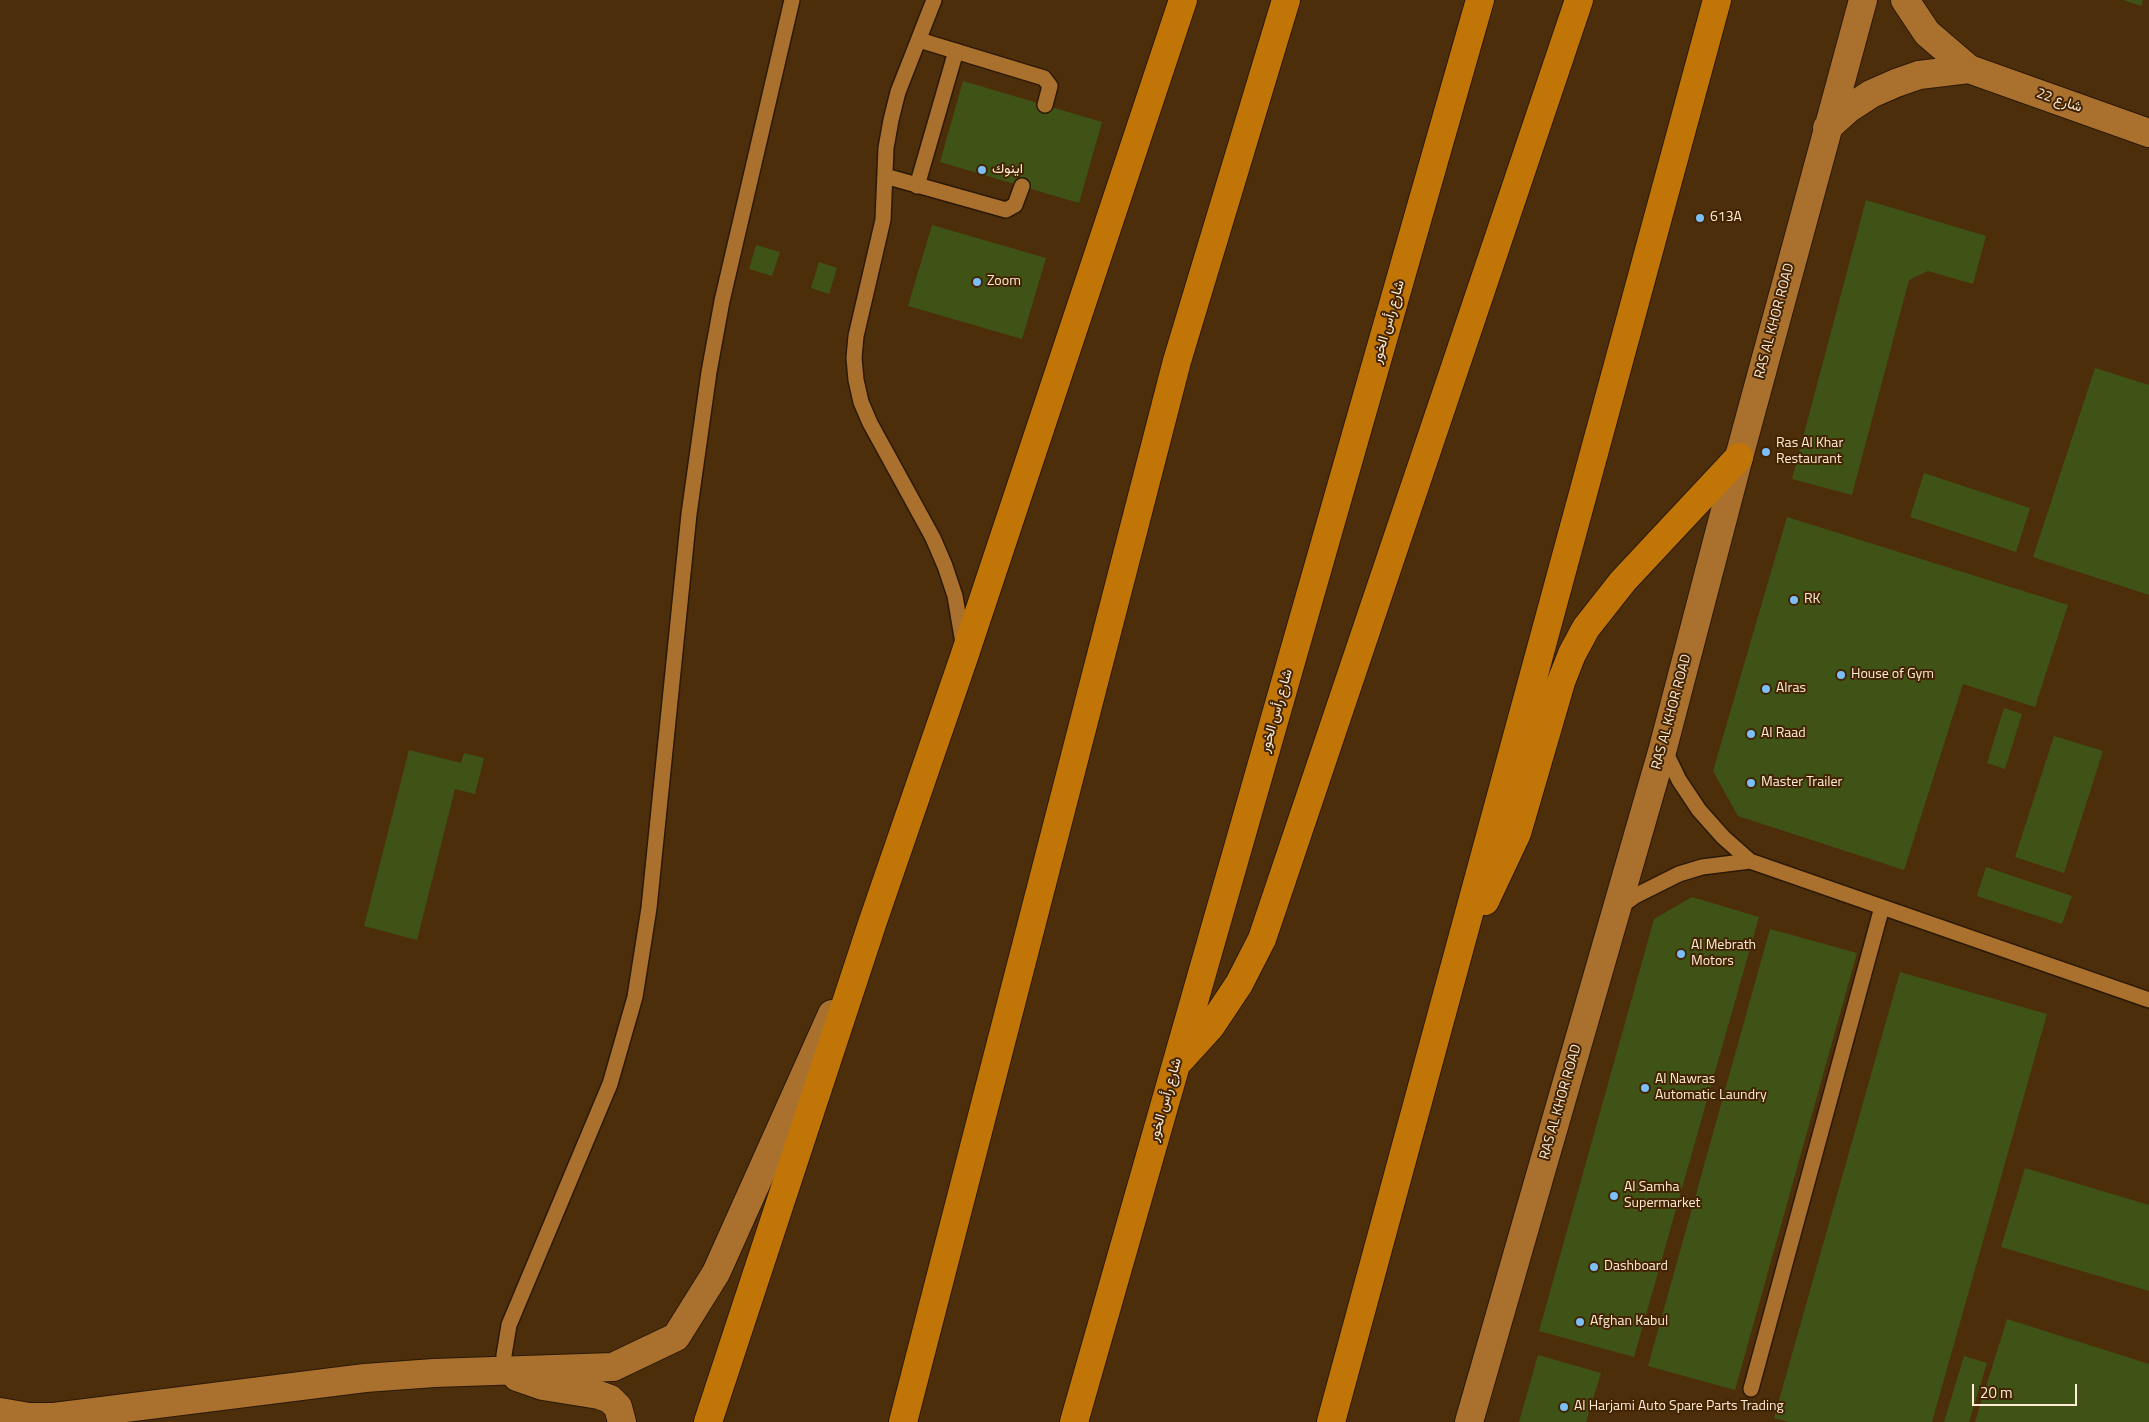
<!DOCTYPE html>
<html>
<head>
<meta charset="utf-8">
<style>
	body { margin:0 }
	#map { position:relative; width:2149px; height:1422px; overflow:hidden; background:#4d2e0b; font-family:"Titillium Web",sans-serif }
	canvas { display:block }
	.scale { position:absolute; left:1972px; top:1384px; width:105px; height:22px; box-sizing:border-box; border:2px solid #ffebd8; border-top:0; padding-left:6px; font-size:15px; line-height:18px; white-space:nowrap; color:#ffebd8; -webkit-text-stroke:4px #422400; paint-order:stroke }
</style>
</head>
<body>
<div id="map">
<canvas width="2149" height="1422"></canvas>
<div class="scale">20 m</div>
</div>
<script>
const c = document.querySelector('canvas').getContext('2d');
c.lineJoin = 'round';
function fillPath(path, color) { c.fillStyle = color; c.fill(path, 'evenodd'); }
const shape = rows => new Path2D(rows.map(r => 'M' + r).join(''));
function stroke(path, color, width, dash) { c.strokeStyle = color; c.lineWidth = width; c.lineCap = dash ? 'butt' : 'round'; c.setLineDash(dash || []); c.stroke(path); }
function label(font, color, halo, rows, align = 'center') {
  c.font = font + ' "Titillium Web",Vazirmatn,sans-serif'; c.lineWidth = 4; c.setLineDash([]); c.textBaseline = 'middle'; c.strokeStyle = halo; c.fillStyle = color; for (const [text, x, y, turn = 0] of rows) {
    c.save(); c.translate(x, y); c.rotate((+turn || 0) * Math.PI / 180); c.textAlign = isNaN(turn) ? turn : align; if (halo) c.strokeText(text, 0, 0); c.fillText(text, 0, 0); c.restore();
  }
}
fillPath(shape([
	[2123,0,2143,0,2141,6],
	[963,81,1102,122,1079,203,940,162],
	[1866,200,1986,236,1973,284,1928,271,1909,280,1852,495,1792,479],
	[932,225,1046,258,1022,339,908,306],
	[756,245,780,252,772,276,749,269],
	[819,262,837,268,829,294,811,288],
	[2095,368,2149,385,2149,595,2033,557],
	[1924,473,2030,508,2016,552,1910,517],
	[1787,517,2068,605,2035,707,1963,684,1904,870,1738,816,1713,771],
	[2004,708,2022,714,2005,769,1987,763],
	[2054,736,2103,751,2064,873,2015,857],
	[409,750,461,763,464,753,484,758,475,794,455,789,417,940,364,926],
	[1986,867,2072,896,2062,924,1977,896],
	[1692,897,1759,917,1634,1357,1539,1331,1654,919],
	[1770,929,1857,953,1735,1390,1648,1366],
	[1900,972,2047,1014,1932,1422,1789,1422,1774,1418],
	[2025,1168,2149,1205,2149,1291,2001,1247],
	[2007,1319,2149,1364,2149,1422,1975,1422],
	[1538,1355,1601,1373,1586,1422,1519,1422],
	[1964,1356,1987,1363,1969,1422,1944,1422]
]), '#3f5317');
const service = shape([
	[934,0,898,92,891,120,886,148,883,220,856,336,854,358,856,380,861,402,870,423,933,538,945,566,955,596,963,643],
	[919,40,1044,78,1050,86,1045,105],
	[885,176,1006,210,1015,205,1022,186],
	[917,186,956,51],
	[1664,749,1679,780,1699,810,1723,837,1750,861,2149,1000],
	[1618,908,1635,896,1679,874,1702,867,1750,861],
	[505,1371,504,1355,509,1325,610,1084,635,997,649,908,689,514,709,372,722,301,792,0],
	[1751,1389,1882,907]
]);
const minor = shape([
	[517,1377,543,1386,599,1395,610,1399,618,1407,622,1422],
	[0,1412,29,1417,54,1417,365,1378,434,1373,613,1367,676,1337,716,1273,832,1014]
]);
const tertiary = shape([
	[1905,0,1927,33,1969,69,2149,133],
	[1827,128,1848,109,1871,94,1896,83,1919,75,1969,69],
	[1469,1422,1663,748,1739,457,1863,0]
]);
const motorway = shape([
	[1485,901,1517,833,1561,682,1572,654,1586,628,1623,581,1739,457],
	[1181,1059,1211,1026,1239,984,1262,939,1579,0],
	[708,1422,873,921,964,657,1183,0],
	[903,1422,1177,361,1286,0],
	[1074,1422,1480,0],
	[1331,1422,1717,0]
]);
stroke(service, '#2b1905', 18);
stroke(minor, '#2b1905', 30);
stroke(tertiary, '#2b1905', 30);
stroke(motorway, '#2b1905', 30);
stroke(service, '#aa702e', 15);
stroke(minor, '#aa702e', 28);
stroke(tertiary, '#aa702e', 28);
stroke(motorway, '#c17506', 28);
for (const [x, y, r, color] of [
	[982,170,5,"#7bbef8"],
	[1700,218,5,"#7bbef8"],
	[977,282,5,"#7bbef8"],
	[1766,452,5,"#7bbef8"],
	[1794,600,5,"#7bbef8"],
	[1841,675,5,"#7bbef8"],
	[1766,689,5,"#7bbef8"],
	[1751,734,5,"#7bbef8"],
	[1751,783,5,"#7bbef8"],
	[1681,954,5,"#7bbef8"],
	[1645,1088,5,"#7bbef8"],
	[1614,1196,5,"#7bbef8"],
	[1594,1267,5,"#7bbef8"],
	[1580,1322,5,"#7bbef8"],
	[1564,1407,5,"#7bbef8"]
]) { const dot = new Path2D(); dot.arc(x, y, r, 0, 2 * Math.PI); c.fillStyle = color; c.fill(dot); stroke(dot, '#422400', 2); }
label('14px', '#ffebd8', '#422400', [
	["شارع 22",2059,101,19],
	["RAS AL KHOR ROAD",1775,321,-75],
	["شارع رأس الخور",1389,322,-74],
	["شارع رأس الخور",1277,711,-74],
	["RAS AL KHOR ROAD",1672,712,-75],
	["شارع رأس الخور",1166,1100,-74],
	["RAS AL KHOR ROAD",1561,1102,-74]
]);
label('14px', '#ffebd8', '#422400', [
	["اينوك",992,170],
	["613A",1710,218],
	["Zoom",987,282],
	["Ras Al Khar",1776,444],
	["Restaurant",1776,460],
	["RK",1804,600],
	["House of Gym",1851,675],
	["Alras",1776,689],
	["Al Raad",1761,734],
	["Master Trailer",1761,783],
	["Al Mebrath",1691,946],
	["Motors",1691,962],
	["Al Nawras",1655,1080],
	["Automatic Laundry",1655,1096],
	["Al Samha",1624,1188],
	["Supermarket",1624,1204],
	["Dashboard",1604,1267],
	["Afghan Kabul",1590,1322],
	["Al Harjami Auto Spare Parts Trading",1574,1407]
], 'left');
</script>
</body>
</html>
